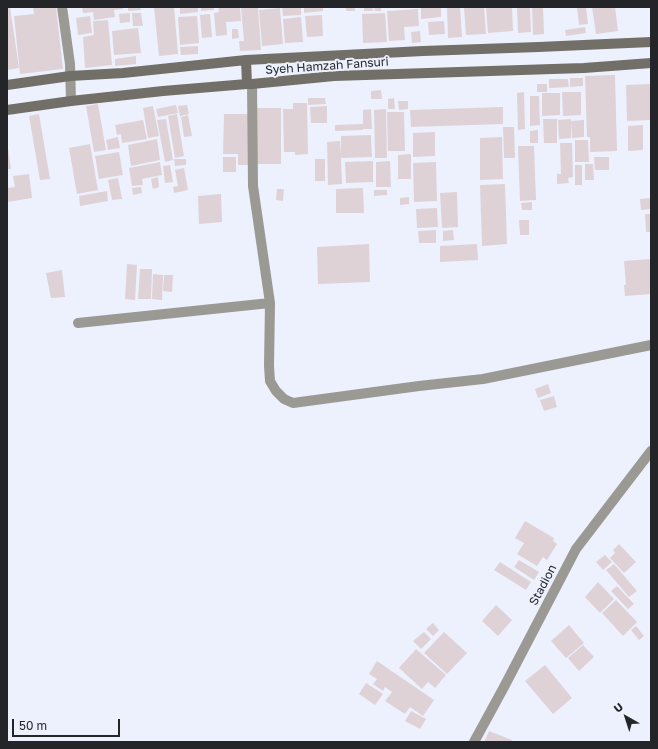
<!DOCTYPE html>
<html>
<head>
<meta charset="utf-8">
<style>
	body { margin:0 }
	#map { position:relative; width:658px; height:749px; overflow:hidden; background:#edf1fd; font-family:"Golos Text",sans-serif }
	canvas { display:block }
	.frame { position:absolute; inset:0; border:8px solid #242529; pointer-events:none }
	.north { position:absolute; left:606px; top:697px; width:40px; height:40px; -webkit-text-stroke:3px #edf1fd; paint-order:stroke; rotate:321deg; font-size:11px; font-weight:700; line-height:16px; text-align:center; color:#242529 }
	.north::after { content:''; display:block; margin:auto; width:14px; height:18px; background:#242529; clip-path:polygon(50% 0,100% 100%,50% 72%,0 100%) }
	.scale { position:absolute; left:12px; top:719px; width:108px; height:18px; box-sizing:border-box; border:2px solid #242529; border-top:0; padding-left:5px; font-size:12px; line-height:14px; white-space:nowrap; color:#242529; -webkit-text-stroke:3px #edf1fd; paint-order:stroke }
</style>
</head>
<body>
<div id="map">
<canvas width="658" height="749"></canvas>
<div class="frame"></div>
<div class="north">U</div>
<div class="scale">50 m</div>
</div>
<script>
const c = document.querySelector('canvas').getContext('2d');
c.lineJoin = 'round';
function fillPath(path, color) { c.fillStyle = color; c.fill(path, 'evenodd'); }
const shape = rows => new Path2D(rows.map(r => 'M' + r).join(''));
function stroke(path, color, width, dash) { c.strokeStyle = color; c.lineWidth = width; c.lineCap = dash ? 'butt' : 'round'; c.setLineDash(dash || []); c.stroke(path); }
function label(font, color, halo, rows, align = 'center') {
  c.font = font + ' "Golos Text",sans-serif'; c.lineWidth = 4; c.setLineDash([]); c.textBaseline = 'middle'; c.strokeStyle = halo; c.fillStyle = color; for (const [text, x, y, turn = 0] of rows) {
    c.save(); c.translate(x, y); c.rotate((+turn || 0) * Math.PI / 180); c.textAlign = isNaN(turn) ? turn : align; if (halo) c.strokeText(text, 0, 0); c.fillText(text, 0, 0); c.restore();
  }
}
fillPath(shape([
	[7,7,10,7,19,68,7,70],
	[33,7,56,7,63,69,20,74,14,16,34,14],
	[82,7,123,7,123,9,114,10,115,17,94,20,93,12,83,13],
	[128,7,140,7,141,10,128,11],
	[154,7,174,7,178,54,159,56],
	[180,7,198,7,198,12,180,14],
	[201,7,214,7,214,10,201,11],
	[218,7,240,7,241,21,226,22,227,35,216,36,214,13,219,12],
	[241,7,258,7,261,50,240,51,239,41,244,41],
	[282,7,301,7,301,15,283,16],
	[304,7,323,7,323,11,304,13],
	[346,7,355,7,355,11,346,11],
	[364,7,373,7,373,11,364,11],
	[374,7,381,7,381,11,375,11],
	[421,7,441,7,441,17,421,19],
	[447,7,460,7,462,37,448,38],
	[464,7,484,7,486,34,466,35],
	[486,7,512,7,513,31,488,33],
	[517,7,530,7,531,32,518,33],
	[532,7,543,7,544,34,533,35],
	[577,7,586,7,588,24,579,25],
	[592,7,615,7,618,31,596,34],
	[280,8,283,44,262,46,259,10],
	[418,9,419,26,404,27,405,40,389,41,387,11],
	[130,13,130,22,120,23,119,14],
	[132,13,141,13,143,26,133,26],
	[385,13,387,42,363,43,362,14],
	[210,14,212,37,202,38,200,15],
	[322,15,323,36,307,37,305,16],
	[90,16,92,33,78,35,76,18],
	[197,16,199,43,180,45,178,17],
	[301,17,303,42,285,43,283,19],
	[108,20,112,65,85,68,83,37,94,35,93,21],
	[444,21,445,34,429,35,428,22],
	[585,27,586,33,566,36,565,30],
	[138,28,141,53,114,55,112,31],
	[232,29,238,29,239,38,232,39],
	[420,31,421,42,412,43,411,32],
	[198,46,198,54,181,55,180,47],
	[136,56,136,64,115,66,115,59],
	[615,75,617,151,590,152,590,137,587,137,585,76],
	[570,78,583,78,583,86,570,87],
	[549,79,568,79,569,87,549,88],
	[537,84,547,84,547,92,537,92],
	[651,84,651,120,627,121,626,85],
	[381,90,382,99,371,99,371,91],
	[524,92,525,129,518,130,517,93],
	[562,92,581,92,581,115,563,116],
	[542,93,560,93,560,115,542,116],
	[530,96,539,96,540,125,530,126],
	[308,98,325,98,326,104,308,105],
	[394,98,395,109,388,109,388,99],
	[398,101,408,101,408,109,399,110],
	[293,103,307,103,308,154,295,155,295,152,284,152,283,109,293,109],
	[98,104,106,150,94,152,86,106],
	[176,105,178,113,158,117,156,109],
	[187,105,189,114,180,116,178,106],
	[153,106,159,136,148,138,143,108],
	[327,106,327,123,311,123,310,107],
	[503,107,503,124,411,127,410,110],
	[254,108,281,108,281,164,254,164],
	[371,109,372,129,363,129,363,130,335,131,335,125,363,124,363,110],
	[386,109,387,158,375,158,374,110],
	[387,112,404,112,405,151,388,151],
	[39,114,50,179,40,180,29,116],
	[177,114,184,156,175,158,168,116],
	[224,114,250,114,250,165,238,165,238,154,223,154],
	[188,115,192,136,184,137,181,117],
	[166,119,173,160,165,162,157,120],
	[543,119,557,119,557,143,544,143],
	[571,119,571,138,559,139,558,120],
	[143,120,147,139,122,143,121,134,117,135,115,125],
	[584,120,584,137,572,138,571,121],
	[643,125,643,150,628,151,628,126],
	[503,127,514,127,515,158,504,158],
	[538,130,538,143,530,143,530,131],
	[435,132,435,156,413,157,413,133],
	[371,135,372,157,341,158,342,184,328,185,327,142,340,141,341,155,341,136],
	[118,137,120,148,108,150,106,140],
	[502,137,503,179,480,180,480,138],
	[157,139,160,160,131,166,128,145],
	[575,140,588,140,589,162,575,162],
	[560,143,572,143,573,177,568,178,569,183,557,184,557,174,561,174],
	[90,144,98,190,77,194,69,148],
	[518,146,534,146,536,200,520,201],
	[7,148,8,148,11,169,7,169],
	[119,152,123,175,99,179,95,156],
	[411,154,411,179,398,179,398,155],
	[223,157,236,157,236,172,223,172],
	[594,157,609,157,609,170,595,170],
	[174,159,186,159,186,165,175,166],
	[315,159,325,159,325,181,315,181],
	[373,161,373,182,346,183,345,162],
	[390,161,391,187,376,187,376,162],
	[160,162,162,175,142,179,143,185,132,186,129,168],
	[436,162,437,201,414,202,413,163],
	[585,164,593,164,594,180,585,180],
	[170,165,173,182,165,183,163,166],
	[575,165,582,165,582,185,575,185],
	[184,168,188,190,174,193,173,187,178,186,175,170],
	[29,174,32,198,7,202,7,188,15,187,13,176],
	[158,177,159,187,153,189,151,179],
	[118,178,122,199,112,200,108,180],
	[505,184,507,244,482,246,480,185],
	[141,187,142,193,133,195,132,188],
	[363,188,364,213,336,213,336,189],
	[277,189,284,189,283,201,276,200],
	[374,190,387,190,387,195,374,196],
	[107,191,108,201,80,206,79,196],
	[457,192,458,227,442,228,440,193],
	[221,194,222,222,199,224,198,196],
	[409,197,409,204,400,205,400,198],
	[651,198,651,209,641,210,640,199],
	[532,202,532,210,522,210,521,203],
	[437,208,438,227,417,228,416,209],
	[645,214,651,214,651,232,646,232],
	[519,220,529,220,529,235,520,235],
	[436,230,436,243,419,243,418,231],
	[453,230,454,240,443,241,443,231],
	[369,244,370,282,318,284,317,247],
	[477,244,478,260,440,262,440,246],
	[651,259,651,294,625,296,624,285,626,285,624,261],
	[127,264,137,265,135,300,125,299],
	[140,269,152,269,151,299,138,299],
	[62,270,65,297,51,298,46,273],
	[153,274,163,275,162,300,152,299],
	[164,275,173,275,172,292,163,291],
	[548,384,551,393,538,398,535,389],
	[554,396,557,407,544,411,540,400],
	[525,521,554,538,553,541,557,544,547,560,543,557,537,566,517,554,524,543,515,538],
	[619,544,636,562,624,573,610,558,615,553,613,550],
	[605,555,612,562,603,570,596,562],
	[519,560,539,572,534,580,514,567],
	[500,562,531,582,526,590,494,570],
	[614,564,637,591,629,597,606,570],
	[598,582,614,599,600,613,585,597],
	[617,586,634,604,628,609,611,591],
	[616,600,637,622,623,636,602,613],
	[496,605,512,620,498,636,482,621],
	[433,623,439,630,433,636,426,629],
	[569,625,584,643,566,658,551,641],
	[636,626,644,636,639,640,631,630],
	[424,632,431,639,421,649,413,641],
	[444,632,467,653,447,674,424,653],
	[583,645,594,657,579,671,568,658],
	[416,649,446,675,435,688,428,682,422,689,399,668],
	[377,661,434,700,423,716,410,707,405,714,385,701,392,692,385,687,383,691,373,684,377,679,369,674],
	[545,665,572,698,553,714,525,681],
	[366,683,383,694,375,705,359,694],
	[411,711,426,719,420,729,405,721],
	[489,731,512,740,511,742,484,742]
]), '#ded2d7');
stroke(shape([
	[62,7,70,64,71,101],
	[252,84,253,186,270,303,269,366,270,381,276,391,284,399,293,403,419,386,483,379,651,345],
	[78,323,270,303],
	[474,742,504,687,576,549,651,451]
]), '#9a9994', 10);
stroke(shape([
	[246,60,247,84],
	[7,85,70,76,123,73,246,60,423,51,539,47,651,42],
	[7,110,71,101,163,91,247,84,252,84,334,76,584,68,651,63]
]), '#716f68', 10);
label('12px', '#242529', '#edf1fd', [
	["Syeh Hamzah Fansuri",327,66,-4],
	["Stadion",543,585,-62]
]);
</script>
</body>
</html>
